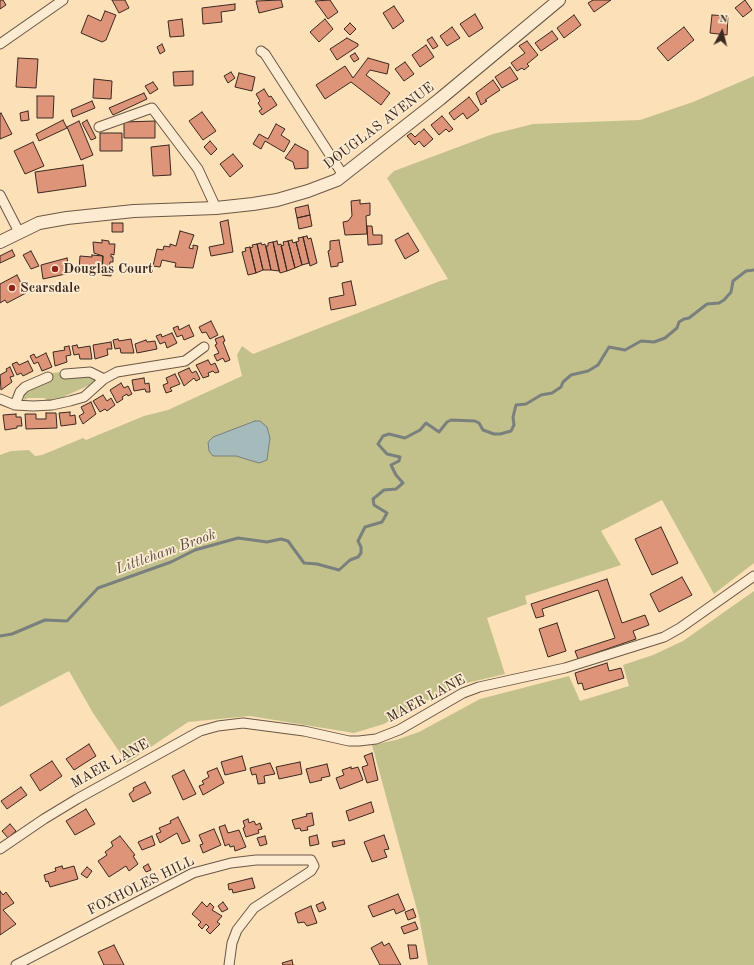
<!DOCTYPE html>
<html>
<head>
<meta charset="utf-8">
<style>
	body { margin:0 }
	#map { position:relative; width:754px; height:965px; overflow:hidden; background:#fce0b8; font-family:"Old Standard TT",serif }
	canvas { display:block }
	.north { position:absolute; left:702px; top:12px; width:40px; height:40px; -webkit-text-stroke:3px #fdebd1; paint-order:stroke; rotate:7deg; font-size:11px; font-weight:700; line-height:16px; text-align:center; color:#3a2920 }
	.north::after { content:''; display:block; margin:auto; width:14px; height:18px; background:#3a2920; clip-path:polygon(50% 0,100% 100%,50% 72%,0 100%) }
</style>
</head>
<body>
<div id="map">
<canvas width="754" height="965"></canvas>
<div class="north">N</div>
</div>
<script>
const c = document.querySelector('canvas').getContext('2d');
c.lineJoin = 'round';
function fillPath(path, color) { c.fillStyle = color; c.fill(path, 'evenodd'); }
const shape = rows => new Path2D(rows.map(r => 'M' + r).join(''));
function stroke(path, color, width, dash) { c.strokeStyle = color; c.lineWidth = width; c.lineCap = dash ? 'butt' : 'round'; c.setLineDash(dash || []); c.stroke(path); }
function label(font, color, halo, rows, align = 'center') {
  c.font = font + ' "Old Standard TT",serif'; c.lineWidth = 3.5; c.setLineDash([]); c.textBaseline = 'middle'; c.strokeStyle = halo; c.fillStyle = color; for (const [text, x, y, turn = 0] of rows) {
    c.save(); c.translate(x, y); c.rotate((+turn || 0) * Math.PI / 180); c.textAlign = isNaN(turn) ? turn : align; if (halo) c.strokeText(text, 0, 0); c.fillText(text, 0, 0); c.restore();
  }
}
fillPath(shape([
	[754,76,754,563,714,594,662,500,601,531,621,565,525,596,527,604,487,618,505,674,454,686,384,724,354,733,250,716,188,722,127,763,93,713,69,671,0,707,0,455,11,451,29,450,35,456,42,455,83,438,86,440,144,416,168,410,242,376,237,355,242,346,253,354,440,281,448,279,387,178,394,171,493,134,533,124,640,120,693,102],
	[62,372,86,375,97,380,93,387,88,386,65,396,64,399,47,402,45,398,28,398,24,400,24,394,26,392,50,373],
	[754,591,754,965,428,965,419,917,372,745,396,740,419,732,480,699,569,676,580,701,629,686,623,665,653,655,683,641]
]), '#c3c18b');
const water = shape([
	[255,421,260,421,267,427,270,438,267,460,259,463,236,456,213,456,209,451,208,442,213,437,255,421]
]);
fillPath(water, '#a5babb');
stroke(water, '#7a807d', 1);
stroke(shape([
	[0,636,12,634,45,620,67,621,98,588,171,562,195,550,238,538,267,542,281,539,288,541,304,563,317,564,339,570,350,560,358,557,361,553,361,547,358,541,365,527,382,522,387,513,374,505,373,499,384,490,396,489,403,483,396,475,391,465,399,461,400,457,387,454,378,444,383,436,389,434,405,438,420,430,426,423,439,432,447,422,451,420,475,421,479,423,483,430,494,434,500,434,511,431,514,425,513,417,516,405,526,404,541,395,552,393,561,387,563,382,571,375,588,371,598,365,609,347,625,350,641,341,654,342,665,338,677,328,679,322,684,319,689,318,707,304,719,303,724,300,731,292,733,281,746,271,754,270]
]), '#7a807d', 3);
const building = shape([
	[0,0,3,0,6,5,0,9,0,0],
	[112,0,125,0,129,8,119,13,112,0],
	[281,0,283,7,259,13,256,1,281,0],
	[330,0,338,12,328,19,315,1,330,0],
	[593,0,611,0,594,12,588,3,593,0],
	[745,0,752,10,743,17,735,8,745,0],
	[235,4,235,10,221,12,222,22,203,24,202,8,235,4],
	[394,6,404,21,393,29,383,13,394,6],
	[105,11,116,15,106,40,102,42,81,33,88,15,101,21,105,11],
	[475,14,483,28,469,37,460,24,475,14],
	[574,15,581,25,564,38,557,28,574,15],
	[712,15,728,16,727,35,710,33,712,15],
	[182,19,184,36,170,37,168,21,182,19],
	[325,19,333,29,319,42,310,32,325,19],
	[350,23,356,29,350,35,344,29,350,23],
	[452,27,460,38,447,46,440,36,452,27],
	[684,27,694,40,668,61,657,48,684,27],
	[552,31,558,39,541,51,535,43,552,31],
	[432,37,438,46,433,49,427,40,432,37],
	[347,38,358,44,358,46,337,60,330,49,347,38],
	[527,41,538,55,527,64,529,66,524,70,522,68,517,71,511,63,525,53,519,46,527,41],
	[162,44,165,51,160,54,157,47,162,44],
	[426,45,434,57,420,67,412,55,426,45],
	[355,53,359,59,354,62,350,56,355,53],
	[18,58,38,59,36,88,16,87,18,58],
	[368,58,389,64,387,74,370,70,366,75,390,93,381,105,351,82,325,99,316,85,345,66,353,78,368,58],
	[405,62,414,74,404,81,395,69,405,62],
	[510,67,518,79,502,88,495,77,510,67],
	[193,71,193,85,174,86,173,72,193,71],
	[231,72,235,78,228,83,224,76,231,72],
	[239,73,255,77,252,91,235,87,239,73],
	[94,79,112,81,111,99,93,98,94,79],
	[493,80,500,90,485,100,487,101,481,105,476,93,493,80],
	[153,82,158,89,150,94,145,86,153,82],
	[264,89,269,97,271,96,277,105,262,115,259,111,262,109,258,103,260,101,256,94,264,89],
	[144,93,147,99,113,115,109,108,144,93],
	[37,96,54,96,53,118,37,118,37,96],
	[469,97,479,110,467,119,463,113,454,120,449,113,469,97],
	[92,101,95,108,73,117,71,110,92,101],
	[28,111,29,120,21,121,20,113,28,111],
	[202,112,216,131,203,140,189,121,202,112],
	[1,113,12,134,0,139,0,114,1,113],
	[442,116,453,129,449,132,446,129,439,135,431,125,442,116],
	[63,120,67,128,39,141,36,134,63,120],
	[87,120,96,138,91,140,82,123,87,120],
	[79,121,93,155,81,160,67,127,79,121],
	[155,121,155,138,124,138,124,122,155,121],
	[276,124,285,129,281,135,290,141,284,152,265,141,261,149,253,144,259,134,268,139,276,124],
	[424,129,433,139,424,147,419,141,415,145,407,136,411,133,415,137,424,129],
	[100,133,122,133,122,151,100,151,100,133],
	[210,141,217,149,211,155,204,147,210,141],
	[33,142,44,166,25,174,14,151,33,142],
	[295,144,308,151,308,168,295,169,293,162,285,158,295,144],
	[169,145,171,175,153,176,151,147,169,145],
	[233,154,243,166,230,177,220,164,233,154],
	[83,165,86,186,38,193,35,172,83,165],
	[360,200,360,204,370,203,370,215,366,216,367,234,345,235,343,222,348,221,352,216,351,201,360,200],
	[308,205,310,215,297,218,295,208,308,205],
	[310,215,312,226,299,229,297,218,310,215],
	[228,220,233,252,211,256,209,247,224,244,220,222,228,220],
	[112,223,123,223,123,232,112,232,112,223],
	[367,226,372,226,373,235,382,235,382,244,368,245,367,226],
	[180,231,194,235,189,248,193,249,193,245,198,246,193,268,175,267,176,263,162,260,160,267,153,266,157,249,163,250,164,246,170,247,170,244,176,246,180,231],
	[408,233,419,251,405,259,395,240,408,233],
	[307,236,308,239,311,238,317,263,310,266,303,237,307,236],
	[303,237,309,263,302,265,296,242,299,241,298,238,303,237],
	[102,240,109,241,109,244,115,244,114,255,111,254,111,257,113,257,113,262,110,262,109,270,112,270,111,276,102,275,103,256,94,253,93,242,102,243,102,240],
	[292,240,293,243,296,242,302,265,295,268,288,241,292,240],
	[339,240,343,262,338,263,338,266,331,267,328,251,330,250,330,241,339,240],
	[277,241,278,245,281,244,287,271,280,273,273,242,277,241],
	[288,241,295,268,287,271,281,246,284,245,283,242,288,241],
	[273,242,279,271,271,270,266,246,268,246,268,243,273,242],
	[261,243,262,245,265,244,271,270,263,270,257,244,261,243],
	[257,244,263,270,256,273,250,248,253,247,252,245,257,244],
	[250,247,256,273,248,275,242,252,246,251,245,248,250,247],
	[12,250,15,256,0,263,0,256,12,250],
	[31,251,39,266,31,269,23,255,31,251],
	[92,255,103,256,102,268,86,267,86,270,79,269,80,256,92,257,92,255],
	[67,258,70,273,43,279,41,265,67,258],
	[17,275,26,293,7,303,5,300,0,303,0,284,17,275],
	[351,281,356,305,331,310,329,298,344,295,342,283,351,281],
	[211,321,218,335,210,339,206,332,202,333,199,327,211,321],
	[189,325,194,336,184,340,182,335,177,337,173,328,178,326,179,330,189,325],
	[172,333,177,343,167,348,165,342,160,344,156,336,161,334,162,337,172,333],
	[223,336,225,341,223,342,230,360,225,362,223,358,217,361,214,355,219,353,215,345,217,344,215,339,223,336],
	[118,339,119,341,131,339,134,353,121,353,120,348,115,349,113,340,118,339],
	[146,340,147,342,155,341,157,349,137,353,135,344,146,340],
	[111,342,112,349,107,349,108,355,95,359,93,345,111,342],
	[77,345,78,348,90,346,92,359,80,359,79,354,74,355,72,346,77,345],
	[69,346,71,355,66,356,67,362,55,366,53,352,65,350,64,347,69,346],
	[46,353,52,367,42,371,38,362,34,364,30,356,34,354,36,358,46,353],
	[208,360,211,365,215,363,219,372,215,373,213,371,208,373,209,376,203,378,196,365,208,360],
	[28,361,33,371,23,376,21,373,17,375,12,364,17,362,19,365,28,361],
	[10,367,14,376,10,377,12,382,1,390,0,375,7,371,6,369,10,367],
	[189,368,192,373,196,371,200,379,196,381,194,378,184,386,178,373,189,368],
	[175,374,180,384,170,388,172,391,166,393,163,385,168,383,166,378,175,374],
	[144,378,145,384,149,383,150,392,146,392,145,389,134,391,132,380,144,378],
	[121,383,124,388,128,386,132,394,128,396,127,394,122,397,123,399,117,403,110,390,121,383],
	[103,395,107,401,111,398,115,405,107,411,105,409,100,412,93,401,103,395],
	[91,402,96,414,83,424,79,416,84,413,81,407,91,402],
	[70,412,70,416,75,415,76,424,61,426,59,413,70,412],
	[46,413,56,413,57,428,26,429,25,414,36,414,36,419,46,419,46,413],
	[16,414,16,417,21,417,22,426,17,426,17,428,5,430,3,415,16,414],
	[661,527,678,563,652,575,635,539,661,527],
	[682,577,692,595,659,612,650,594,682,577],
	[607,579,622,623,645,615,649,625,633,631,636,639,578,659,575,651,615,638,598,590,542,609,544,616,536,618,531,604,607,579],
	[557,623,566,651,548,657,539,629,557,623],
	[607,663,609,671,621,668,624,678,584,690,582,683,578,684,575,673,607,663],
	[89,744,96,756,74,770,66,759,89,744],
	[372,753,378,780,367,783,362,767,368,765,364,756,372,753],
	[242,756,246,770,225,775,221,762,242,756],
	[52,761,62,776,40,791,30,775,52,761],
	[300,762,302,774,279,779,276,767,300,762],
	[270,763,275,774,264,776,265,783,258,784,256,774,252,775,250,768,270,763],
	[327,764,330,776,321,778,322,780,310,783,306,769,327,764],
	[351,767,351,769,358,767,363,780,340,789,336,778,344,775,342,770,351,767],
	[217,768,224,783,203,795,199,786,204,784,202,781,209,777,207,772,217,768],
	[184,770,196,794,183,800,172,776,184,770],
	[145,782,151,793,133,802,129,794,134,790,133,788,145,782],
	[21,787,27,795,7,809,1,801,21,787],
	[371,802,374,812,349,821,346,811,371,802],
	[86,809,95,824,75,835,66,821,86,809],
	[312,813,314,825,307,827,308,830,301,831,300,828,295,829,292,820,307,816,306,814,312,813],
	[178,817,190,841,182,844,177,833,160,843,156,834,161,832,159,828,171,823,170,821,178,817],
	[248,819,249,823,254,821,256,825,260,823,262,829,258,830,259,833,246,837,243,828,245,827,243,821,248,819],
	[10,824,16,831,8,838,2,831,10,824],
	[225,825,228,833,239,830,246,847,235,851,234,846,230,847,229,844,225,846,219,827,225,825],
	[214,829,221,845,203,853,200,845,203,844,199,835,214,829],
	[317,835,319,844,310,846,309,837,317,835],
	[384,835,389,849,384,850,387,857,372,862,364,842,384,835],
	[120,836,135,855,133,856,138,864,129,871,126,866,109,877,98,861,107,855,105,852,113,846,111,842,120,836],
	[152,836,155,845,142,850,138,842,152,836],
	[265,836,267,844,260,846,257,838,265,836],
	[344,840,345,844,333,847,332,842,344,840],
	[148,864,151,870,146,872,143,867,148,864],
	[62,866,63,869,74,866,78,879,50,887,48,881,46,882,44,875,56,871,55,868,62,866],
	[87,867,92,871,87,878,81,874,87,867],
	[252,878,255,888,233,893,232,889,229,890,228,884,252,878],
	[0,891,3,895,6,892,14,903,3,910,16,924,0,935,0,891],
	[398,894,405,910,396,914,394,909,373,917,368,906,398,894],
	[202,902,207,907,210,903,214,907,212,910,222,916,217,922,220,924,210,934,206,930,209,927,206,924,202,929,198,925,201,922,192,914,202,902],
	[223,902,228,909,222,912,218,906,223,902],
	[323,902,326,909,319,912,316,905,323,902],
	[311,906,317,923,307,926,304,922,298,923,295,913,311,906],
	[413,909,416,917,408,920,405,912,413,909],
	[415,922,418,929,404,934,401,927,415,922],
	[382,942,384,946,389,943,401,965,380,965,371,948,382,942],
	[114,945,124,965,104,965,98,952,114,945],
	[408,945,416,945,418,958,410,959,408,945],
	[292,960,293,965,283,965,282,963,292,960]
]);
fillPath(building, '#de9478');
stroke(building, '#3a2920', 1);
const minor = shape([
	[0,44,63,0],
	[261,51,265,54,343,175],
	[99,127,152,108,198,169,216,208],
	[0,195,19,232],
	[65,374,90,372,104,379],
	[0,399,15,405,33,406,52,405,70,401,84,397,104,379,117,372,185,361,204,347],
	[15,405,20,392,25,387,48,377],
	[0,849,44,819,77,799,200,731,218,726,243,723,304,731,349,741,359,741,376,739,399,730,463,693,479,687,565,668,664,637,680,628,754,576],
	[16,965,193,873,231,863,256,860,311,860,314,866,311,871,254,908,237,930,232,943,229,965]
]);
const tertiary = shape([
	[0,242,39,223,67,218,134,211,216,208,253,204,277,200,308,191,337,180,440,99,559,0]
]);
stroke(minor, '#6a5746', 11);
stroke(tertiary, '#6a5746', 14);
stroke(minor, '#fdebd1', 9);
stroke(tertiary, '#fdebd1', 12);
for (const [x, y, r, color] of [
	[55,269,4,"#8f2418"],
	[12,288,4,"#8f2418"]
]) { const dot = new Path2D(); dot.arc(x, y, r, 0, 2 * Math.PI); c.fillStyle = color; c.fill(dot); stroke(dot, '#fdebd1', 1.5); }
label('14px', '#3a2920', '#fdebd1', [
	["DOUGLAS AVENUE",379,126,-37],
	["MAER LANE",426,699,-28],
	["MAER LANE",110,764,-29],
	["FOXHOLES HILL",141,886,-26]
]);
label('bold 14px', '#3a2920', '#fdebd1', [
	["Douglas Court",63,269],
	["Scarsdale",20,288]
], 'left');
label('italic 15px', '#554d47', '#fdebd1', [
	["Littleham Brook",166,552,-20]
]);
</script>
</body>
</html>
